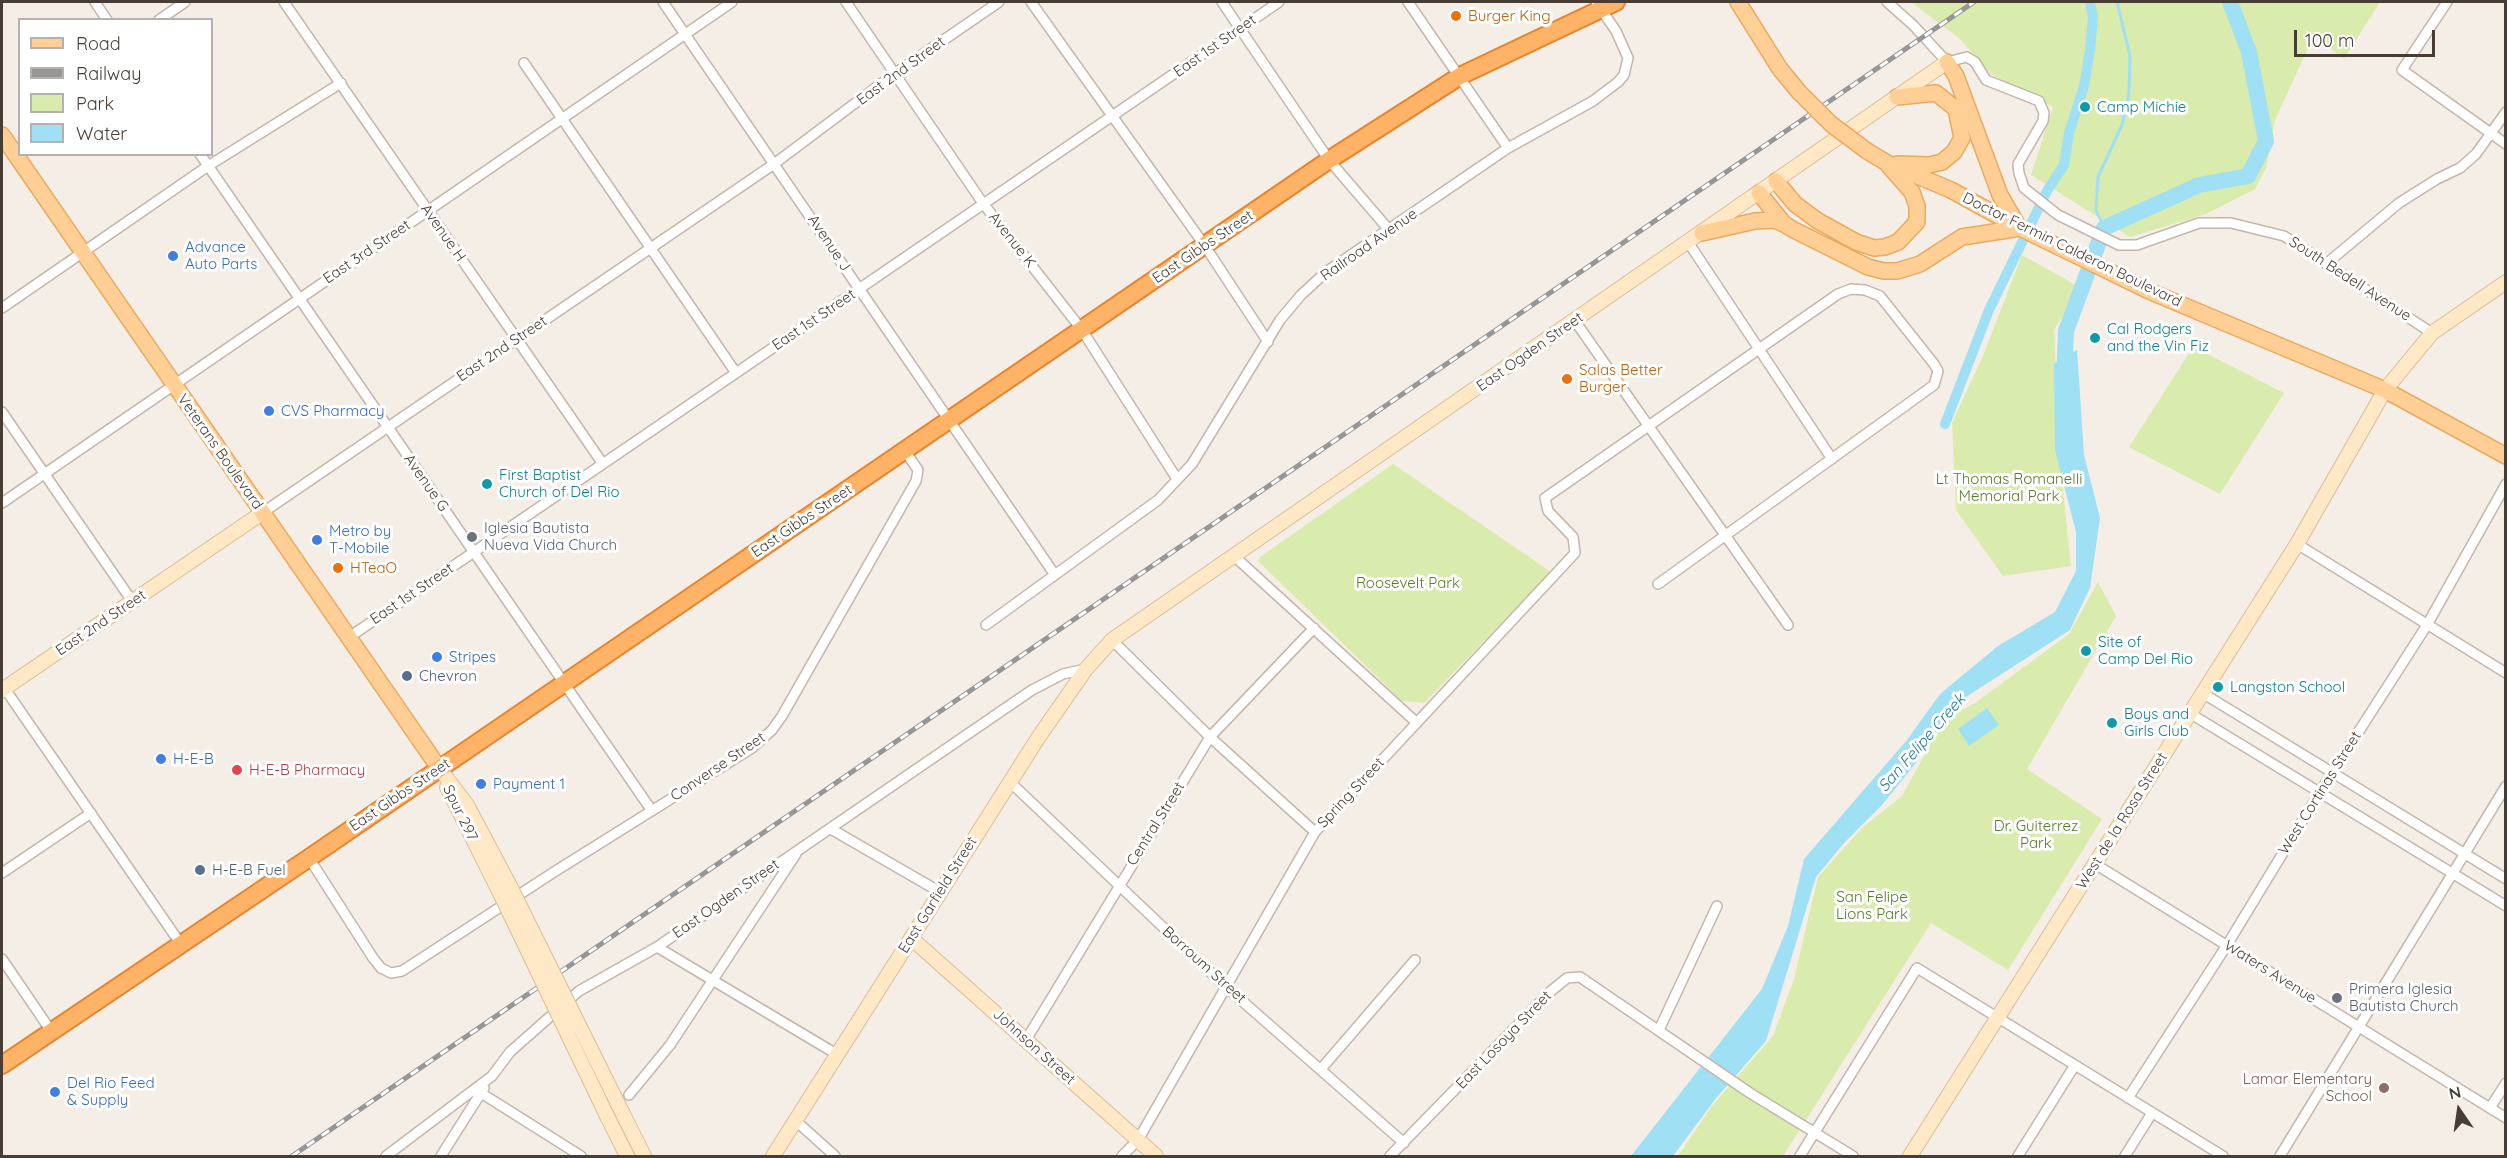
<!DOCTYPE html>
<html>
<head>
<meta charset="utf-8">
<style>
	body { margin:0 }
	#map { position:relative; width:2507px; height:1158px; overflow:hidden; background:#f4eee6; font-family:Quicksand,sans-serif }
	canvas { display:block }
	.frame { position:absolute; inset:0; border:3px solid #483d35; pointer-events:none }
	.legend { position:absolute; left:18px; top:18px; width:195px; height:138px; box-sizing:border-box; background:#fff; border:2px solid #b6b1ae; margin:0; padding:8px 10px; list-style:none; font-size:18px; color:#483d35 }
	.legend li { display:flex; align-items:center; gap:12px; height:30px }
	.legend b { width:30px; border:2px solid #b6b1ae }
	.north { position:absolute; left:2429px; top:1080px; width:60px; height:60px; -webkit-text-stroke:4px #fff; paint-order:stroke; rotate:347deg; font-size:16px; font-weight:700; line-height:24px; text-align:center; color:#483d35 }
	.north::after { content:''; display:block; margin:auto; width:21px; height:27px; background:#483d35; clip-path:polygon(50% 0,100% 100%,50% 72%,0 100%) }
	.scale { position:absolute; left:2294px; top:30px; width:141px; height:27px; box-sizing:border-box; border:3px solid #483d35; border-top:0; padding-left:8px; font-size:18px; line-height:21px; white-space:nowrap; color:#483d35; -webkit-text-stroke:4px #fff; paint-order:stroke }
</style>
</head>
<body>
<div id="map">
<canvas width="2507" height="1158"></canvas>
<div class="frame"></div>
<ul class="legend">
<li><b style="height:8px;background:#ffcf95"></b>Road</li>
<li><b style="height:8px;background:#969696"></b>Railway</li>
<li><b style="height:16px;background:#d9ebad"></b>Park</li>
<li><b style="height:16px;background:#9fe0f5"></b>Water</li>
</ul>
<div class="north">N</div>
<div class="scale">100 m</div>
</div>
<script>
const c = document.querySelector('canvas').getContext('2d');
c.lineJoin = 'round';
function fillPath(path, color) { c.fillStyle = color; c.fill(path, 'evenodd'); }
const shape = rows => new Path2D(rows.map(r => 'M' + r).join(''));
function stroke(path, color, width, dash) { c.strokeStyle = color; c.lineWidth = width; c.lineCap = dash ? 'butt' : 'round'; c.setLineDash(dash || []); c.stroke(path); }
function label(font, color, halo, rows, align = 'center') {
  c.font = font + ' Quicksand,sans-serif'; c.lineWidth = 6; c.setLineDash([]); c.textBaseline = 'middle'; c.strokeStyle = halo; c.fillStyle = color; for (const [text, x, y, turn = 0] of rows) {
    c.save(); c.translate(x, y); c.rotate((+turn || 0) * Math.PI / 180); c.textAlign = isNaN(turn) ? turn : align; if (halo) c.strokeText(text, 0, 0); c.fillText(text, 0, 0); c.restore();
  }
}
fillPath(shape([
	[1911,2,2380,2,2344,59,2314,35,2275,120,2266,168,2255,189,2206,214,2130,237,2031,175,2053,107,1991,74,1959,38],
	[2022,255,2081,288,2054,330,2062,482,2071,566,2003,576,1956,510,1952,423,1983,356],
	[2193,347,2284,393,2220,494,2129,447],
	[1393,464,1551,572,1424,703,1402,701,1258,561,1260,557],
	[2098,582,2116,616,2027,769,2102,819,2008,970,1931,923,1783,1156,1678,1156,1712,1106,1773,1036,1794,979,1818,877,1863,827,1902,796,1931,743,1951,716,1975,703,2069,634]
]), '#d9ebad');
fillPath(shape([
	[2077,350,2084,455,2100,518,2090,588,2070,630,1969,695,1939,727,1915,764,1882,805,1844,843,1816,877,1766,1041,1717,1097,1673,1156,1631,1156,1762,989,1788,926,1804,859,1907,740,1940,694,1998,646,2055,612,2076,571,2076,532,2055,450,2054,364],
	[1987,708,1999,725,1969,746,1958,729]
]), '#9fe0f5');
stroke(shape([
	[2104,228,2096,210,2098,177,2122,125,2129,93,2130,56,2117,2]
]), '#9fe0f5', 3);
stroke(shape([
	[1945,424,1989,310,2047,191,2064,165,2069,133,2084,86,2090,50,2093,17,2090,2]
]), '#9fe0f5', 10);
stroke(shape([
	[2064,380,2066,331,2104,228,2199,185,2248,176,2266,141,2249,52,2230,2]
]), '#9fe0f5', 16);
const street = shape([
	[95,2,107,20],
	[284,2,603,464],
	[663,2,1055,575],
	[846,2,982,202,1082,330,1177,479],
	[1031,2,1205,246,1268,342],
	[1222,2,1329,160,1390,231],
	[1408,2,1508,148],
	[1887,2,1913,25,1947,62,1967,57,1975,62,1986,80,2039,101,2044,113,2043,121,2018,164,2019,173,2024,188,2058,215,2119,245,2137,245,2199,223,2231,223,2284,236,2432,333],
	[2447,2,2402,70,2506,144],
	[159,20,185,2],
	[524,63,736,373],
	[200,154,652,811],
	[1688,242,1832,459],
	[2326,264,2399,203,2437,179,2460,168,2476,154,2506,112],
	[2,308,208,166,341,83],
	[1575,321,1788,625],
	[2,412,132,601],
	[2,503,732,2],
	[262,513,774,164,894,74,999,2],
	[2297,544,2506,673],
	[1234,556,1417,723],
	[986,625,1158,500,1192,464,1280,320,1301,295,1326,272,1508,148,1593,101,1618,82,1624,75,1628,58,1616,31,1596,2],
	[348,638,1279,2],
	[1112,640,1210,737,1315,832],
	[3,686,180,943],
	[2204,694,2506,879],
	[2191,714,2506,906],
	[1009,781,1225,986,1404,1143],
	[831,829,940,892],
	[309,858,373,958,381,968,391,973,402,971,554,872,752,748,772,730,782,716,916,481,918,470,905,451],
	[2095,864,2506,1118],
	[2,873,91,813],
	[657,947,838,1055],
	[2,959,51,1031],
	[1659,1030,1717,906],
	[1026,1040,1210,737,1314,628],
	[1321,1069,1415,960],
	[481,1093,581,1156],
	[629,1095,670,1045,796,854],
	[2128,1098,2227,945,2320,792,2427,625,2506,484],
	[2490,1108,2506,1083],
	[796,1121,835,1156],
	[386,1156,492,1076,510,1052,579,991,657,947,1032,690,1063,674,1086,669],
	[441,1156,484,1088],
	[1122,1156,1138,1140,1315,832,1575,553,1573,537,1548,511,1545,498,1838,294,1851,289,1865,290,1880,296,1934,364,1938,371,1934,385,1658,584],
	[1390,1156,1551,991,1567,978,1580,977,1750,1093,1853,1156],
	[1800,1156,1917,968,2223,1156],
	[2018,1156,2075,1065],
	[2125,1156,2152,1113],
	[2280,1156,2506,786]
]);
const secondary = shape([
	[2,690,262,513],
	[439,768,467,805,512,890],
	[447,787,501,895],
	[911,938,1156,1156],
	[623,1114,644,1156],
	[607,1116,627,1156],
	[773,1156,1038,738,1086,669,1112,640,1947,62],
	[1910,1156,2297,544,2385,390,2432,333,2506,282]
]);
const primary = shape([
	[1738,2,1780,69],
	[1947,62,1956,76,2000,195,2018,226],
	[1897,97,1936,93,1956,109,1962,138,1954,152,1942,162,1929,165,1898,164],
	[2,135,439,768],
	[1867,151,1887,163,1951,190,2020,228,2149,291,2385,390,2506,456],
	[1776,181,1795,204,1818,221,1856,242,1874,248,1885,247,1898,242,1917,222,1917,206,1912,192,1889,166],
	[1759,193,1784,224,1794,230,1868,267,1884,271,1897,271,1920,264,1962,237,2020,228],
	[1702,233,1755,221,1774,220,1784,224]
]);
const highway = shape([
	[2,1065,309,858,1329,160,1460,76,1616,2]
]);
stroke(street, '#c3b7ab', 12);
stroke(secondary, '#dabd95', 16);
stroke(primary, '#eba95e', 18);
stroke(highway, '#e7842e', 20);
stroke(street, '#fff', 9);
stroke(secondary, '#ffe8c6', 14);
stroke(primary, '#ffcf95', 15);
stroke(highway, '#ffb367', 16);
const rail = shape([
	[292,1156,1974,2]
]);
stroke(rail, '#969696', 5);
stroke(rail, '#fff', 3, [9]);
const secondaryBridge = shape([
	[512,890,623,1114],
	[501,895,607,1116]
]);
const primaryBridge = shape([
	[1780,69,1799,92,1831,124,1867,151]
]);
stroke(secondaryBridge, '#dabd95', 16, []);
stroke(primaryBridge, '#eba95e', 18, []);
stroke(secondaryBridge, '#ffe8c6', 14);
stroke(primaryBridge, '#ffcf95', 15);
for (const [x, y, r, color] of [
	[1456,16,6,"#e8710a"],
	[2085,107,6,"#0f9aa8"],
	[173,256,6,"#3f7fe0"],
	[2095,338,6,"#0f9aa8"],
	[1567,379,6,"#e8710a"],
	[269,411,6,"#3f7fe0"],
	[487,484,6,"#0f9aa8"],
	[472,537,6,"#6b7280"],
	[317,540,6,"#3f7fe0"],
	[338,568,6,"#e8710a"],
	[2086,651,6,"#0f9aa8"],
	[437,657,6,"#3f7fe0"],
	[407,676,6,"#5c6f8a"],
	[2218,687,6,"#0f9aa8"],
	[2112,723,6,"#0f9aa8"],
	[161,759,6,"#3f7fe0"],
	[237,770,6,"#e0444e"],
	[481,784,6,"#3f7fe0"],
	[200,870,6,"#5c6f8a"],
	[2337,998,6,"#6b7280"],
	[2384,1088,6,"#8d6e63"],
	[55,1092,6,"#3f7fe0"]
]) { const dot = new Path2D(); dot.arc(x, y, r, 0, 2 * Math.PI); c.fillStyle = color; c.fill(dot); stroke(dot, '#fff', 2); }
label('15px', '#c56008', '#fff', [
	["Burger King",1468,16],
	["Salas Better",1579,370],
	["Burger",1579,387],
	["HTeaO",350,568]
], 'left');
label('15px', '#483d35', '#fff', [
	["East 1st Street",1215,46,-35],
	["East 2nd Street",901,71,-36],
	["Avenue H",443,233,55],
	["Avenue K",1012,240,52],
	["Avenue J",829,243,56],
	["Railroad Avenue",1369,245,-35],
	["East Gibbs Street",1203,247,-34],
	["Doctor Fermin Calderon Boulevard",2072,250,26],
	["East 3rd Street",367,252,-34],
	["South Bedell Avenue",2350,279,33],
	["East 1st Street",814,320,-34],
	["East 2nd Street",502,349,-34],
	["East Ogden Street",1530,352,-35],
	["Veterans Boulevard",220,452,55],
	["Avenue G",426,483,55],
	["East Gibbs Street",802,521,-34],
	["East 1st Street",412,594,-34],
	["East 2nd Street",101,623,-34],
	["Converse Street",718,767,-34],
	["Spring Street",1351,793,-47],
	["West Cortinas Street",2320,793,-58],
	["East Gibbs Street",400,795,-34],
	["Spur 297",460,813,64],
	["West de la Rosa Street",2122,821,-58],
	["Central Street",1156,824,-58],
	["East Garfield Street",938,895,-58],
	["East Ogden Street",726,899,-35],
	["Borroum Street",1204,965,42],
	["Waters Avenue",2270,972,32],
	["East Losoya Street",1504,1040,-46],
	["Johnson Street",1034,1047,42]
]);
label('15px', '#0d838f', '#fff', [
	["Camp Michie",2097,107],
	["Cal Rodgers",2107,329],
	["and the Vin Fiz",2107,346],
	["First Baptist",499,475],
	["Church of Del Rio",499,492],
	["Site of",2098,642],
	["Camp Del Rio",2098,659],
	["Langston School",2230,687],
	["Boys and",2124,714],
	["Girls Club",2124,731]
], 'left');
label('15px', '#366cbe', '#fff', [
	["Advance",185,247],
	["Auto Parts",185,264],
	["CVS Pharmacy",281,411],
	["Metro by",329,531],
	["T-Mobile",329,548],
	["Stripes",449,657],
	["H-E-B",173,759],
	["Payment 1",493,784],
	["Del Rio Feed",67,1083],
	["& Supply",67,1100]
], 'left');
label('15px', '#557d24', '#fff', [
	["Lt Thomas Romanelli",2009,479],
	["Memorial Park",2009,496],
	["Roosevelt Park",1408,583],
	["Dr. Guiterrez",2036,826],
	["Park",2036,843],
	["San Felipe",1872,897],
	["Lions Park",1872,914]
]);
label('15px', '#5b616d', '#fff', [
	["Iglesia Bautista",484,528],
	["Nueva Vida Church",484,545],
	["Primera Iglesia",2349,989],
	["Bautista Church",2349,1006]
], 'left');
label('15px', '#4e5e75', '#fff', [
	["Chevron",419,676],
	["H-E-B Fuel",212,870]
], 'left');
label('15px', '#be3a42', '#fff', [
	["H-E-B Pharmacy",249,770]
], 'left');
label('15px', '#785e54', '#fff', [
	["Lamar Elementary",2372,1079],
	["School",2372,1096]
], 'right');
label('italic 16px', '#237b99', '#fff', [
	["San Felipe Creek",1922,743,-49]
]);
</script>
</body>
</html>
